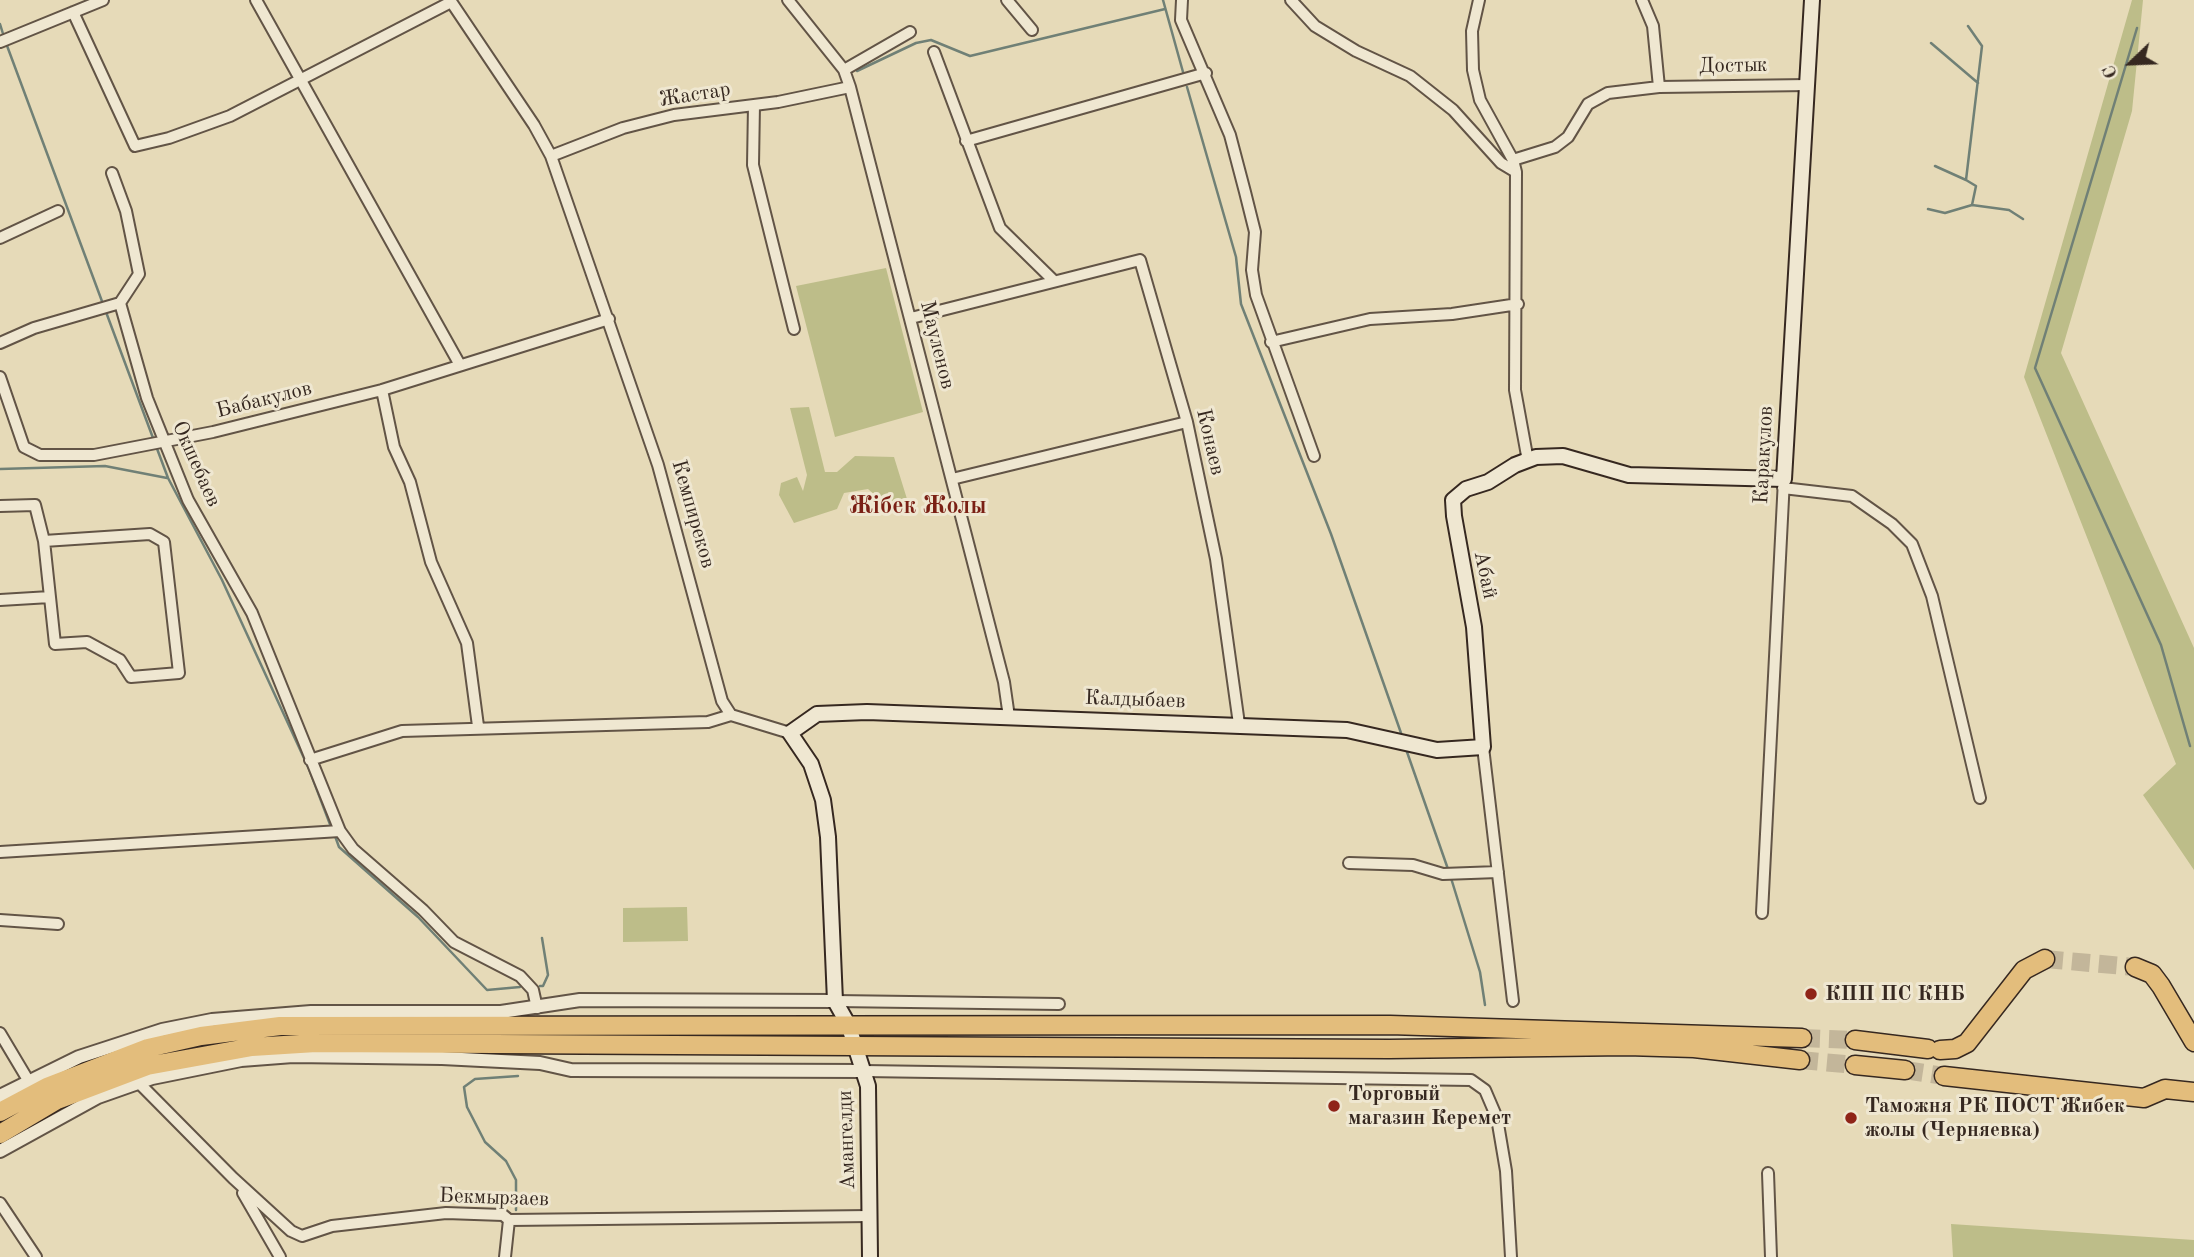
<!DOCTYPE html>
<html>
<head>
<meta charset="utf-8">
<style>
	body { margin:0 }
	#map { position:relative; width:2194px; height:1257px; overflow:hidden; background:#e6dab8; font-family:"Old Standard TT",serif }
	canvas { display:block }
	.north { position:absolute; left:2096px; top:28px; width:70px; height:70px; -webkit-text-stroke:5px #efe7d1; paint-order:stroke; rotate:247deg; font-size:19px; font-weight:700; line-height:28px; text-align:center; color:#362820 }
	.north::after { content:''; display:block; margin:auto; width:24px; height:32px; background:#362820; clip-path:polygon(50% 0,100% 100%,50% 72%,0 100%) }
</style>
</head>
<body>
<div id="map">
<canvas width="2194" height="1257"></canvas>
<div class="north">С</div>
</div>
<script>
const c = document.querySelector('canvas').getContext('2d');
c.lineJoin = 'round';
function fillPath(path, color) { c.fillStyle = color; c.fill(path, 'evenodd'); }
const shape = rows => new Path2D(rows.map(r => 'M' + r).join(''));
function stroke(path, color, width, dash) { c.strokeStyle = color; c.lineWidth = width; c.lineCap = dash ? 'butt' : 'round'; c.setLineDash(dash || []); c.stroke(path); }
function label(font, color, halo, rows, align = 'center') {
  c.font = font + ' "Old Standard TT",serif'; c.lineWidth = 6; c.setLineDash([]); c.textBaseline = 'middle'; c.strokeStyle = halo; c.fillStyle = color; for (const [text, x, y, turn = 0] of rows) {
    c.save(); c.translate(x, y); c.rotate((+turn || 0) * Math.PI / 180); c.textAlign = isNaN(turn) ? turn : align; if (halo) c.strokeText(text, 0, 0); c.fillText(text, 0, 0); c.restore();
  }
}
fillPath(shape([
	[2132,0,2143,0,2132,111,2061,353,2194,648,2194,870,2143,795,2176,764,2024,377],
	[886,268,923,412,835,437,796,286],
	[809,407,825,472,837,472,855,456,894,457,907,499,887,506,868,489,844,493,837,509,794,523,779,495,781,483,797,477,803,491,807,475,790,408],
	[687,907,688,941,623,942,623,908],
	[1951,1224,2194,1240,2194,1257,1953,1257]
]), '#bdbd89');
stroke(shape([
	[1163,0,1183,72],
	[0,24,4,37],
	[1968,26,1982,46,1966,180,1976,186,1972,205,2009,210,2023,219],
	[2137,28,2035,368,2161,645,2190,746],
	[6,43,103,304],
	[1931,43,1978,83],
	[857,71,916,43,931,40,970,56,1165,9],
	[1187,87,1236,257,1241,304,1331,534,1401,733],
	[1935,166,1966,180],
	[1928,209,1945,213,1972,205],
	[106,312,153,438],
	[156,446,168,478,222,580,309,769,331,827],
	[0,469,105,466,167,478],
	[1407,752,1449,872],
	[335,836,339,847,418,917,487,990,520,987],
	[1451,878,1480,972,1485,1005],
	[540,986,543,986,548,975,542,938],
	[516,1210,516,1180,506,1161,485,1142,467,1107,464,1087,475,1079,518,1076]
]), '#708076', 2.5);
stroke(shape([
	[2045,959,2135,967],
	[1802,1038,1855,1040],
	[1800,1060,1855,1065],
	[1905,1070,1944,1076]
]), '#c3b69a', 18, [18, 9]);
const minor = shape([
	[256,0,460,365],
	[450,0,534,125,551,156,658,465,722,701,731,715,790,733],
	[788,0,844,70,850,87,1004,682,1009,717],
	[1007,0,1032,30],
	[1182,0,1181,20,1230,135,1245,192,1255,232,1252,270,1256,295,1314,456],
	[1291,0,1315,26,1356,51,1410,76,1453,110,1501,163,1516,172],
	[1479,0,1472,31,1473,70,1480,100,1513,160,1516,172,1515,390,1528,461],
	[1642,0,1653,26,1659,87],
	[73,12,135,146,169,138,230,116,451,2],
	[0,42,103,0],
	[934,52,1000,228,1054,281],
	[844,70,910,32],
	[754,105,753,165,794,329],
	[966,141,1206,73],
	[551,156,623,128,674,115,778,102,850,87],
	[1513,160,1555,147,1568,137,1588,104,1608,93,1659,87,1808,85],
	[112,173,126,211,139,274,120,303,147,398,188,500,252,613,340,831,353,849,423,910,454,942,520,976,533,990,537,1008],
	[0,238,58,211],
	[911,318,1140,260,1187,422,1216,559,1239,724],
	[1271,342,1370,319,1452,314,1518,304],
	[0,343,34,328,120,303],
	[0,377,24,447,40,455,94,455,213,432,382,390,609,319],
	[382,390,394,447,410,482,431,562,467,643,478,726],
	[952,479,1187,422],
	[1783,488,1852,496,1892,524,1912,544,1932,596,1980,798],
	[0,506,35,505,44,541,55,644,87,642,120,660,131,677,179,673,164,542,150,534,44,541],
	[0,600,50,597],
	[1483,747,1513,1001],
	[310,760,402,731,708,722,731,715],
	[0,852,340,831],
	[1349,863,1413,865,1443,874,1498,872],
	[1762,913,1784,479],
	[0,920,58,924],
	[835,1001,1059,1004],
	[0,1033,28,1080],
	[864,1071,1471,1080,1485,1090,1497,1118,1506,1171,1511,1257],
	[139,1083,233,1178,291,1231,302,1236,332,1226,446,1213,503,1215,509,1220,870,1216],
	[1768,1173,1771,1257],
	[243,1193,280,1257],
	[0,1203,36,1257],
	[505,1257,509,1220]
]);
const tertiary = shape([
	[0,1096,79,1057,162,1030,212,1020,311,1012,501,1012,580,1000,835,1001],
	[0,1151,98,1097,152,1078,241,1060,293,1056,442,1058,540,1063,571,1070,864,1071]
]);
const secondary = shape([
	[870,1257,868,1086,848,1024,835,1001,828,837,823,800,811,764,790,733,817,714,867,712,1347,730,1437,750,1483,747,1474,627,1454,516,1453,500,1466,489,1488,482,1515,465,1536,457,1563,456,1629,475,1784,479,1812,0]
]);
const trunk = shape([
	[2135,967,2152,974,2161,986,2194,1042],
	[1855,1040,1928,1049],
	[1940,1050,1955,1049,1967,1043,2024,970,2045,959],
	[1855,1065,1905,1070],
	[1944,1076,2144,1098,2165,1089,2194,1092],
	[0,1112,47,1087,148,1048,201,1036,280,1026,1390,1025,1802,1038],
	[0,1134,57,1100,147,1066,252,1047,316,1043,1389,1049,1627,1046,1694,1048,1800,1060]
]);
stroke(minor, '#625446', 14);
stroke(tertiary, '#625446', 16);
stroke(secondary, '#362820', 18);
stroke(trunk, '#362820', 21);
stroke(minor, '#efe7d1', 10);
stroke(tertiary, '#efe7d1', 12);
stroke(secondary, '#efe7d1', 14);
stroke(trunk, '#e3bd7c', 18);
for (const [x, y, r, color] of [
	[1811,994,7,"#8f2418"],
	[1334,1106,7,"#8f2418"],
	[1851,1118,7,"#8f2418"]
]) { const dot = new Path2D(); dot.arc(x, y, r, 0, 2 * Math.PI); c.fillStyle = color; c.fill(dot); stroke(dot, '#efe7d1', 2.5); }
label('21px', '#362820', '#efe7d1', [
	["Достык",1733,66,-1],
	["Жастар",695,95,-9],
	["Мауленов",937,345,76],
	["Бабакулов",264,400,-14],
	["Конаев",1210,442,77],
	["Каракулов",1764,455,-87],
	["Окшебаев",196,464,66],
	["Кемпиреков",693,514,74],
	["Абай",1485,575,78],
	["Калдыбаев",1135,700,2],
	["Амангелди",847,1140,-92],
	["Бекмырзаев",494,1198,2]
]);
label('bold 21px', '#362820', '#efe7d1', [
	["КПП ПС КНБ",1825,994],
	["Торговый",1348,1094],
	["магазин Керемет",1348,1118],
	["Таможня РК ПОСТ Жибек",1865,1106],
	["жолы (Черняевка)",1865,1130]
], 'left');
label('bold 24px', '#7a1f14', '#efe7d1', [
	["Жібек Жолы",918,507]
]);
</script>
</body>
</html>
